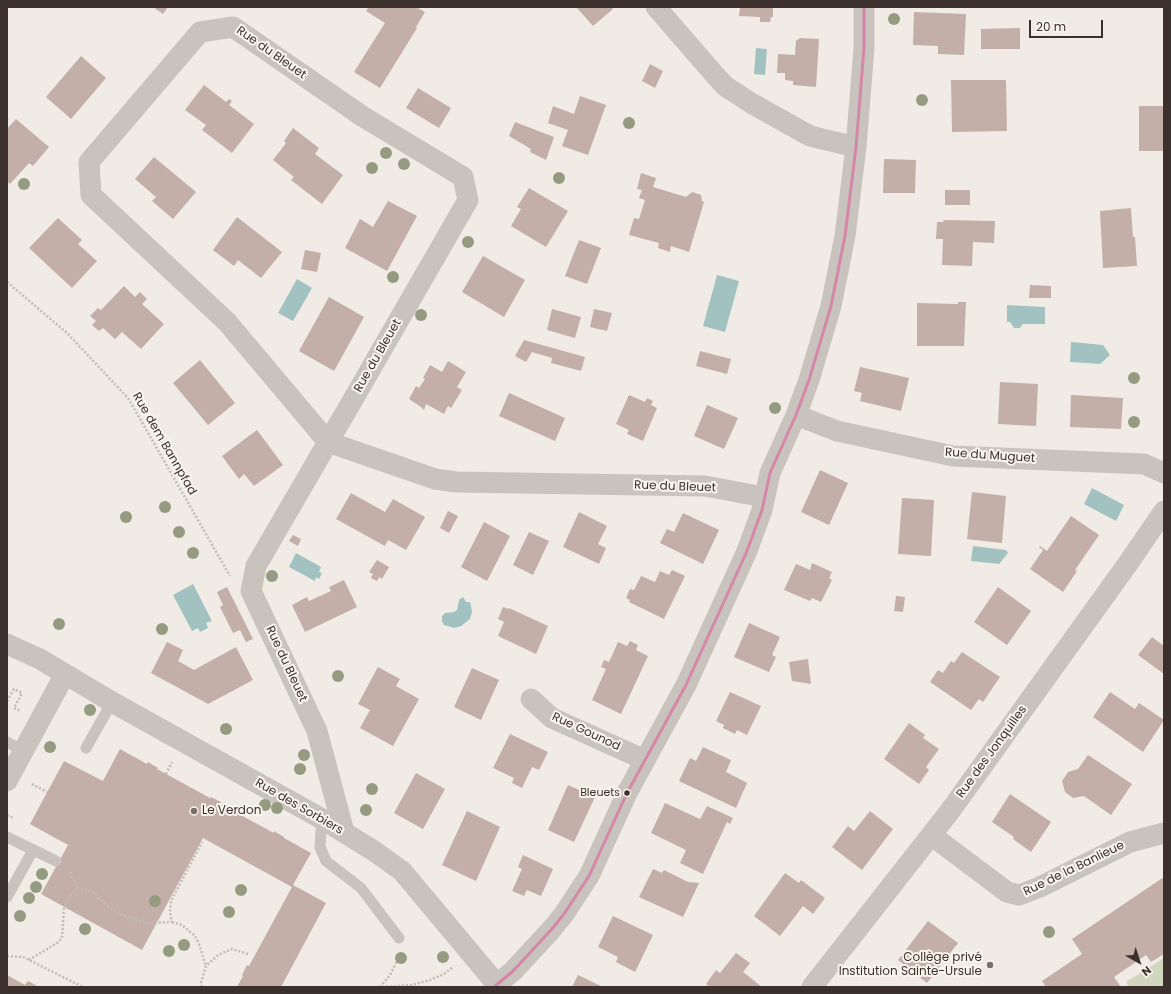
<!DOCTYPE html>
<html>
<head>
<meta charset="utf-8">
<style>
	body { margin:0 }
	#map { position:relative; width:1171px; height:994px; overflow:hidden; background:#f0ebe5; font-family:Poppins,sans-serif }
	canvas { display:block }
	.frame { position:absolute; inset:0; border:8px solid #3b302b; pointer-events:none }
	.north { position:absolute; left:1119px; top:942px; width:40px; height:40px; -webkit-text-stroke:3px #fbf5ee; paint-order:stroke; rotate:141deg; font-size:11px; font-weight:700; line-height:16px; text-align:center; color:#3b302b }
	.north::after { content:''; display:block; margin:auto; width:14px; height:18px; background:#3b302b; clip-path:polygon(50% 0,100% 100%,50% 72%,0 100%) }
	.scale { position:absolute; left:1029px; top:20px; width:74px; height:18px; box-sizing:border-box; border:2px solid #3b302b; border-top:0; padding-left:5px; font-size:12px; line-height:14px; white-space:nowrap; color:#3b302b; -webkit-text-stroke:3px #fbf5ee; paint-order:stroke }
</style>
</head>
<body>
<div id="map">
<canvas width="1171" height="994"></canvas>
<div class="frame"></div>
<div class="north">N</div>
<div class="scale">20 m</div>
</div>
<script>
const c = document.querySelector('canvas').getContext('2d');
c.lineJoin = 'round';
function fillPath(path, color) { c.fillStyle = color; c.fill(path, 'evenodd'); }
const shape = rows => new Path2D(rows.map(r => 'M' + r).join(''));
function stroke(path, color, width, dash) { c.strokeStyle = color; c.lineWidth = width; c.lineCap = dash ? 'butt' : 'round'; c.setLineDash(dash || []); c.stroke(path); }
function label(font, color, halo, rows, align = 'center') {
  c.font = font + ' Poppins,sans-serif'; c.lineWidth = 4; c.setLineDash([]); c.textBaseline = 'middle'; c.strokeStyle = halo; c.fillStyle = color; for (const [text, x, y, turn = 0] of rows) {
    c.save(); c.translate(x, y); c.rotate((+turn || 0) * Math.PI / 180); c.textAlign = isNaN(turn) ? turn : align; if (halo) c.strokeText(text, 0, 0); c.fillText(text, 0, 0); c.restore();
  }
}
fillPath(shape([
	[1164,958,1164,987,1129,987,1126,982]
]), '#d1d6bf');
fillPath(shape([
	[756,48,767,49,765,75,754,74],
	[717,275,739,281,725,332,703,326],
	[297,279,312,288,293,321,278,313],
	[1007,305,1045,307,1045,324,1023,324,1020,328,1014,328,1010,322,1007,322],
	[1071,342,1103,345,1110,355,1100,364,1070,362],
	[1092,488,1124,505,1116,521,1084,504],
	[973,546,1006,550,1008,553,999,564,971,561],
	[296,553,321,567,319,572,322,573,319,579,316,577,315,581,289,567],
	[193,584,212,621,206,623,208,628,200,632,198,628,192,631,173,595],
	[463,597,466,602,470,602,471,606,472,612,470,619,461,626,454,628,444,625,442,621,442,616,445,613,454,612,457,610,459,600]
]), '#a1c2c1');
fillPath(shape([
	[153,7,168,7,163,14],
	[369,7,416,7,425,12,416,27,417,28,380,88,354,72,385,23,366,11],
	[576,7,611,7,613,9,593,26],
	[740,7,773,7,773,17,771,17,770,22,760,22,760,17,739,16],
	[914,12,966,14,964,55,938,54,938,46,913,45],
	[1020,28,1020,49,981,49,981,29],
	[800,38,819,39,816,87,793,85,793,81,785,80,785,73,777,73,778,54,795,55,796,41],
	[81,56,106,78,71,119,46,97],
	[650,64,663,71,655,88,642,81],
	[951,80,1006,80,1007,131,952,132],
	[204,85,226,102,229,99,232,101,229,105,254,124,232,153,202,130,206,125,185,110],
	[418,88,451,108,439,128,406,108],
	[580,96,606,105,588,155,562,146,568,130,548,123,553,106,574,114],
	[1139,106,1164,106,1164,151,1139,151],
	[16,119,49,147,33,166,29,163,10,184,7,181,7,129],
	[515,122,554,137,546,160,530,152,531,149,509,136],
	[293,128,319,148,315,154,343,175,322,204,291,180,294,177,273,160,286,143,284,141],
	[154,157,196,192,173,219,152,201,156,197,135,179],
	[884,159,916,160,915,193,883,193],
	[641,173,656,178,653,187,686,197,692,192,701,195,702,201,704,202,689,252,671,246,670,252,658,248,659,243,629,235,634,218,639,219,645,200,639,198,642,190,637,189],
	[529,188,568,211,546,247,511,226,521,209,517,207],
	[945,190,970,190,970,205,945,205],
	[388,201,417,216,387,271,345,248,360,219,373,227],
	[1131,208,1133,237,1135,237,1137,266,1103,268,1100,211],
	[237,217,282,252,261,278,238,260,234,266,213,250],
	[58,218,82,240,78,244,97,261,72,288,29,248],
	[943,220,995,221,994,243,973,242,972,266,942,265,943,239,936,239,937,222,944,222],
	[579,240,601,248,587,284,565,276],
	[305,250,321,253,317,272,301,269],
	[483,256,525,280,504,317,462,292],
	[1030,285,1051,286,1051,298,1029,298],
	[124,286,135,297,140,292,147,299,142,304,164,324,141,349,122,332,115,339,103,328,99,331,92,325,96,321,90,316,98,308,101,310],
	[329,297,364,317,334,371,299,351],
	[958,302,966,302,964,346,917,346,917,303,958,304],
	[552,309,581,317,575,338,547,330],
	[594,309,612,313,607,331,590,327],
	[524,340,585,357,581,371,551,363,552,358,532,352,526,362,515,356],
	[700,351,731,359,727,374,696,366],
	[200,360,235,403,208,425,173,383],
	[448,361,466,372,457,387,462,390,451,408,448,406,444,414,426,404,424,410,421,407,409,399,416,386,419,388,425,379,423,378,430,365,442,372],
	[860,367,909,378,901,411,860,401,862,393,854,391],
	[1000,382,1038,384,1036,426,998,424],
	[509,393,565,418,555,441,499,416],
	[629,395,645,402,647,398,653,401,651,405,657,408,643,441,627,434,629,430,616,424],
	[1071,395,1123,398,1121,429,1070,427],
	[707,405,738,418,724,449,694,436],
	[257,430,283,465,254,486,244,474,239,479,222,456],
	[820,470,848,483,829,525,801,512],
	[972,492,1006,496,1002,543,967,539],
	[351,493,385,512,393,499,425,517,406,550,388,540,385,546,336,519],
	[902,498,934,500,931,556,898,554],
	[448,511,458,516,449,533,440,528],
	[579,512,607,526,598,544,606,548,599,564,563,547],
	[683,513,719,530,703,564,660,543,667,529,674,532],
	[1071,516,1099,535,1075,570,1077,571,1063,592,1030,569,1043,550,1039,547,1040,546,1047,551],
	[484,522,510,536,487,581,461,567],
	[529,532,549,541,533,575,513,565],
	[293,535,301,539,298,546,289,541],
	[377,560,389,567,382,579,379,577,377,581,371,578,373,574,369,572],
	[812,563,832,572,829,578,832,580,821,602,812,598,810,601,784,590,796,564,810,570],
	[672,570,685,576,664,619,629,602,630,600,626,598,630,589,634,590,641,576,655,582,660,571,669,575],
	[344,580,357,607,305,632,292,605,307,597,309,601,331,591,329,587],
	[227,587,253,639,246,642,240,630,233,633,220,607,223,605,217,592],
	[998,587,1031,611,1007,645,974,622],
	[896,596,905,597,903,612,894,611],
	[503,607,509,609,509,608,548,626,536,654,498,636,504,622,498,619],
	[749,623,780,637,772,655,776,657,769,672,734,657],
	[1152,637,1164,646,1164,674,1138,655],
	[630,641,638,645,636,650,648,656,621,714,592,700,606,669,601,667,604,660,609,662,618,642,627,646],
	[167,642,183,650,178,661,194,670,236,647,253,680,208,704,151,673],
	[962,652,1000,677,983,702,979,699,971,710,930,682,938,670,943,673,951,661,954,663],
	[808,659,811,684,792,681,789,662],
	[378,667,400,679,396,686,419,699,393,746,360,728,370,710,358,704],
	[472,668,499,680,481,720,454,707],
	[730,692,761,706,747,735,737,730,735,734,723,728,724,725,716,721],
	[1110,692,1135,709,1139,703,1164,720,1143,752,1093,717],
	[909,723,925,735,923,738,939,749,926,767,929,770,919,784,884,759],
	[510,734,548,752,539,770,532,767,522,788,512,783,514,778,493,768],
	[703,747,731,760,726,772,747,783,736,808,679,781,690,758,696,761],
	[120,749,147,764,148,762,158,768,157,769,210,798,211,797,221,802,220,804,274,833,274,831,284,837,284,838,311,853,293,885,326,903,281,987,237,987,243,976,242,975,247,965,249,966,292,887,203,838,142,950,41,894,68,845,30,824,64,761,103,781],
	[1088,755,1132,784,1111,815,1084,796,1073,798,1065,792,1062,781,1068,772,1078,769],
	[416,773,445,789,423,829,394,813],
	[568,785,595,797,574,842,548,830],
	[1010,794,1051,822,1031,852,1013,839,1014,837,992,822],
	[665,803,700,819,707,806,733,818,730,824,727,822,703,874,680,863,686,850,651,833],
	[467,811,500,827,476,881,442,865],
	[870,811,893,829,862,870,832,847,848,826,854,831],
	[523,855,553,869,541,896,527,890,524,896,512,891,522,869,518,867],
	[653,869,662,873,664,870,688,882,699,883,683,917,639,897],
	[785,873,799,883,801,880,825,898,813,914,803,906,780,936,754,916],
	[1164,877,1164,954,1151,962,1146,955,1114,977,1121,987,1046,987,1042,981,1082,954,1072,939],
	[613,916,653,935,635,972,616,962,618,957,598,947],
	[928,921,958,943,927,983,898,960],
	[736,953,750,963,743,972,762,987,710,987,706,984,716,970,720,973],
	[7,975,25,985,28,981,39,987,7,987],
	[578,975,603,987,572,987]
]), '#c3afa7');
stroke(shape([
	[7,282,67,333,128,398,230,576],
	[7,701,14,689,22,693,14,708,20,711],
	[166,774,172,762],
	[32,784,47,792],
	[7,815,14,818],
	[71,872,71,875,78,887,91,891,108,906,122,915,145,923,172,922,170,912,171,901,202,842],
	[172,922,182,925,195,936,199,944,206,966],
	[7,956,23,957,83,987],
	[29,960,57,943,62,938,64,907,67,899,78,887],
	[202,987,201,983,206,966,218,955,232,949,248,954],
	[380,987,390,975,396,963,397,956],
	[382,987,412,985,430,980,444,974,453,967]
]), '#c2bbb6', 2.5, [2, 2]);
stroke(shape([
	[7,742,23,751],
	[86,748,112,702],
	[324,820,321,830,320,847,326,861,361,888,399,938],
	[7,837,56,861],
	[7,897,33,850]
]), '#c9c3be', 11);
stroke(shape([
	[656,7,714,74,725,86,751,103,810,136,856,147],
	[796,415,837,431,953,456,1144,464,1164,473],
	[7,644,40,659,112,702,324,820,374,851,402,871,499,987],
	[531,699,552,718,645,760],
	[7,781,65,674],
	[344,832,317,731,251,591,256,566,328,442,347,410,468,200,463,177,362,116,233,27,200,32,89,162,91,195,227,322,328,442,435,479,456,482,705,486,764,497],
	[931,835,1007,892,1019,895,1040,887,1130,842,1164,833],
	[494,987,513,971,551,930,564,914,589,876,627,793,686,685,747,551,762,510,770,473,796,415,809,380,831,306,845,236,856,147,864,48,864,7],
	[812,987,950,811,1129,562,1164,511]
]), '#c9c3be', 21);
stroke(shape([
	[494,987,513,971,551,930,564,914,589,876,627,793,686,685,747,551,762,510,770,473,796,415,809,380,831,306,845,236,856,147,864,48,864,7]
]), '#d587a9', 3);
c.fillStyle = '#959b80';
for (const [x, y] of [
	[894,19],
	[922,100],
	[629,123],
	[386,153],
	[404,164],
	[372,168],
	[559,178],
	[24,184],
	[468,242],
	[393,277],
	[421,315],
	[1134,378],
	[775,408],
	[1134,422],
	[165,507],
	[126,517],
	[179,532],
	[193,553],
	[272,576],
	[59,624],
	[162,629],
	[338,676],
	[90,710],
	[226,729],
	[50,747],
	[304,755],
	[300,769],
	[372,789],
	[265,805],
	[277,808],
	[366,810],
	[42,874],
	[36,887],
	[241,890],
	[29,898],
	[155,901],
	[229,912],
	[20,916],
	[85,929],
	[1049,932],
	[184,945],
	[169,951],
	[443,957],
	[401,958]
]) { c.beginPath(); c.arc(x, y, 6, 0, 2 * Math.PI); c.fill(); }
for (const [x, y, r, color] of [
	[627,793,3.5,"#3b302b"],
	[194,811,4,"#7a716c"],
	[990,965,4,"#7a716c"]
]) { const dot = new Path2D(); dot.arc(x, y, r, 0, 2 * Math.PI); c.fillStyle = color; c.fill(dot); stroke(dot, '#fbf5ee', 1.5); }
label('11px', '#3b302b', '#fbf5ee', [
	["Bleuets",620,793]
], 'right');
label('12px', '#3b302b', '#fbf5ee', [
	["Rue du Bleuet",271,53,35],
	["Rue du Bleuet",378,356,-60],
	["Rue dem Bannpfad",164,444,60],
	["Rue du Muguet",990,456,4],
	["Rue du Bleuet",675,487,2],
	["Rue du Bleuet",286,664,65],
	["Rue Gounod",586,732,25],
	["Rue des Jonquilles",992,752,-54],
	["Rue des Sorbiers",299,807,30],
	["Rue de la Banlieue",1074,869,-26]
]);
label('12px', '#3b302b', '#fbf5ee', [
	["Le Verdon",202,811],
	["Collège privé",982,958,"right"],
	["Institution Sainte-Ursule",982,972,"right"]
], 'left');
</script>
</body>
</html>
